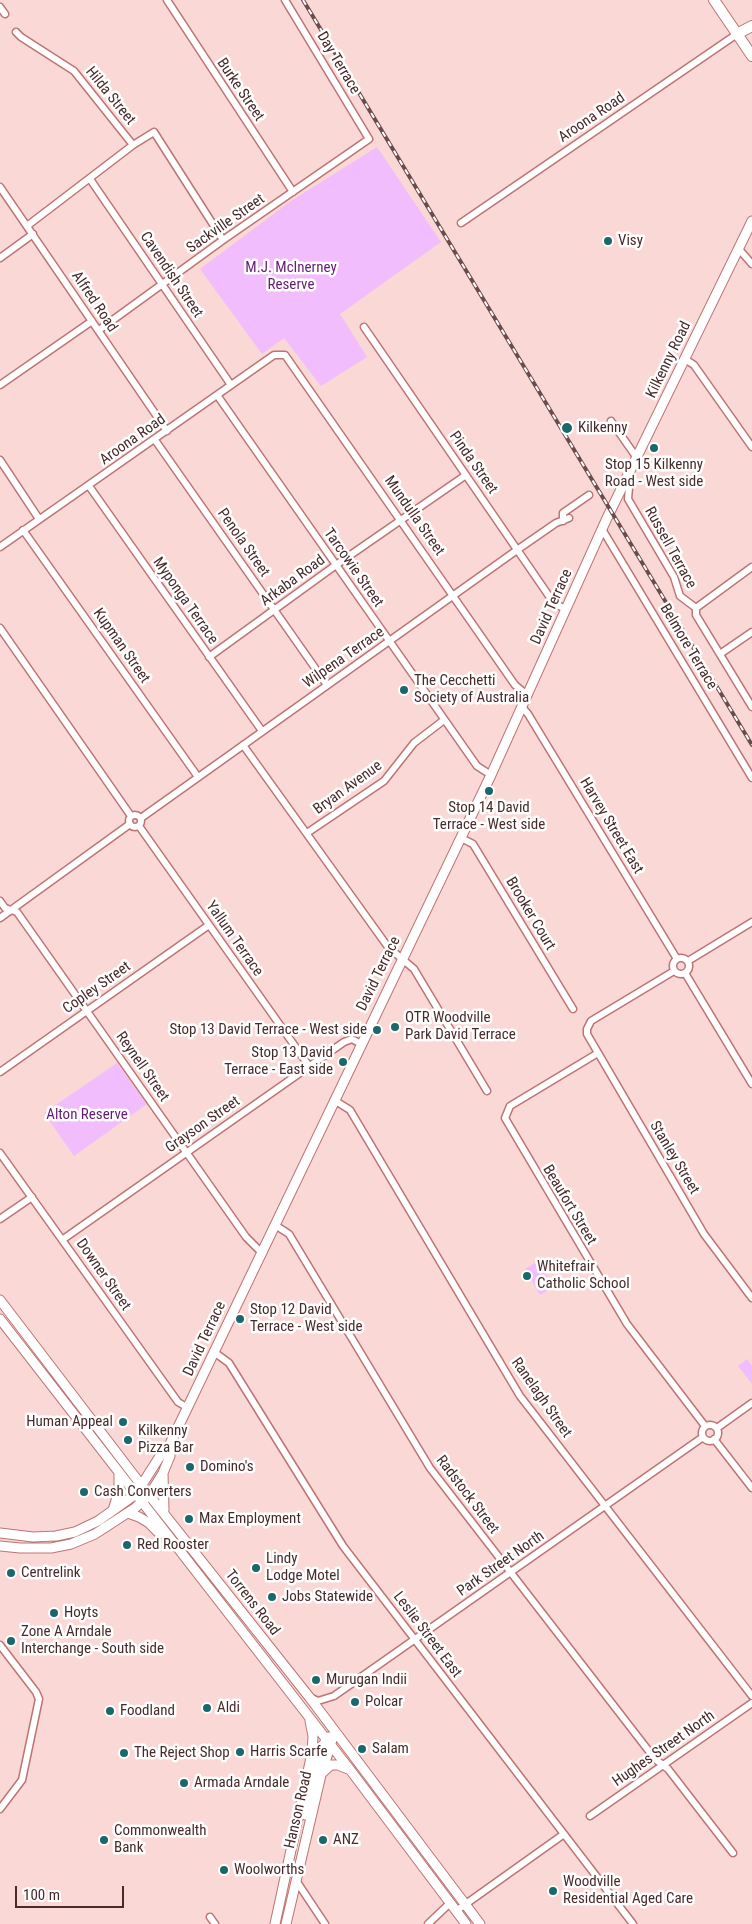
<!DOCTYPE html>
<html>
<head>
<meta charset="utf-8">
<style>
	body { margin:0 }
	#map { position:relative; width:752px; height:1924px; overflow:hidden; background:#f9d8d6; font-family:"Roboto Condensed",sans-serif }
	canvas { display:block }
	.scale { position:absolute; left:15px; top:1886px; width:109px; height:22px; box-sizing:border-box; border:2px solid #492a2a; border-top:0; padding-left:6px; font-size:15px; line-height:18px; white-space:nowrap; color:#492a2a; -webkit-text-stroke:4px #fff; paint-order:stroke }
</style>
</head>
<body>
<div id="map">
<canvas width="752" height="1924"></canvas>
<div class="scale">100 m</div>
</div>
<script>
const c = document.querySelector('canvas').getContext('2d');
c.lineJoin = 'round';
function fillPath(path, color) { c.fillStyle = color; c.fill(path, 'evenodd'); }
const shape = rows => new Path2D(rows.map(r => 'M' + r).join(''));
function stroke(path, color, width, dash) { c.strokeStyle = color; c.lineWidth = width; c.lineCap = dash ? 'butt' : 'round'; c.setLineDash(dash || []); c.stroke(path); }
function label(font, color, halo, rows, align = 'center') {
  c.font = font + ' "Roboto Condensed",sans-serif'; c.lineWidth = 5; c.setLineDash([]); c.textBaseline = 'middle'; c.strokeStyle = halo; c.fillStyle = color; for (const [text, x, y, turn = 0] of rows) {
    c.save(); c.translate(x, y); c.rotate((+turn || 0) * Math.PI / 180); c.textAlign = isNaN(turn) ? turn : align; if (halo) c.strokeText(text, 0, 0); c.fillText(text, 0, 0); c.restore();
  }
}
fillPath(shape([
	[377,147,441,242,340,314,367,357,321,386,284,338,262,354,200,269,291,201],
	[117,1063,147,1104,74,1156,44,1113],
	[538,1261,554,1287,540,1295,525,1269],
	[747,1359,752,1366,752,1384,738,1366]
]), '#f1bdfc');
const minor = shape([
	[167,0,293,192],
	[0,7,5,14],
	[16,32,21,37,74,71,133,145],
	[90,179,231,385],
	[0,187,167,431],
	[461,223,737,34],
	[27,226,133,145,154,132,223,240],
	[738,248,752,264],
	[0,258,33,234],
	[364,327,549,596,557,605,566,609],
	[99,330,223,240,369,139,285,0],
	[685,359,694,365,752,447],
	[0,385,92,321],
	[217,395,477,766,491,775],
	[611,421,637,458],
	[155,440,327,685],
	[0,460,39,519],
	[630,476,628,499,674,577,680,596,696,608],
	[89,486,262,731],
	[563,521,563,513,589,495],
	[602,529,752,778],
	[23,530,198,777],
	[0,547,274,355,285,355,515,685,527,695],
	[696,608,696,615,752,707],
	[696,608,752,567],
	[0,628,131,816],
	[720,654,752,632],
	[209,657,336,565,466,475],
	[522,707,528,714,677,959],
	[243,745,388,947,414,969,487,1091],
	'129 821a6 6 0 1 1 12 0a6 6 0 1 1-12 0Z',
	[141,818,517,550,556,523,569,518],
	[139,826,309,1066],
	[307,833,384,781,414,743,444,720],
	[461,838,473,844,573,1009],
	[0,901,5,908,17,912,246,1237,261,1252],
	[0,918,130,824],
	'673 966a8 8 0 1 1 16 0a8 8 0 1 1-16 0Z',
	[688,961,752,922],
	[674,971,591,1021,587,1029,587,1034,704,1234,752,1298],
	[685,973,752,1084],
	[598,1053,510,1106,505,1118,627,1324,705,1426],
	[0,1072,209,925],
	[334,1100,350,1110,520,1396,752,1696],
	[0,1153,178,1402,188,1408],
	[0,1219,32,1197],
	[275,1225,289,1234,430,1468,655,1759,668,1769,733,1853],
	[62,1240,344,1042,352,1039,361,1044],
	[214,1352,229,1363,343,1546,633,1924],
	'702 1433a8 8 0 1 1 16 0a8 8 0 1 1-16 0Z',
	[717,1428,752,1403],
	[714,1439,752,1488],
	[0,1645,36,1692,39,1699,22,1780,0,1809],
	[311,1698,318,1701,334,1696,703,1437],
	[590,1816,752,1703],
	[297,1882,325,1924],
	[456,1911,564,1834],
	[210,1917,215,1924],
	[428,1924,450,1903]
]);
const secondary = shape([
	[0,1300,142,1486,310,1698,480,1924],
	[0,1319,351,1771,466,1924],
	[163,1473,164,1510],
	[113,1510,119,1491,119,1474],
	[128,1513,139,1517,149,1523,158,1532,168,1536],
	[0,1533,33,1537,56,1536,75,1532,98,1521,136,1494,162,1453,169,1446,491,775,607,518,752,221],
	[0,1546,20,1548,51,1548,71,1544,95,1534,135,1508,150,1494,163,1473,170,1456,169,1446],
	[321,1774,331,1765,338,1765,348,1769],
	[305,1815,323,1745,329,1737],
	[275,1924,312,1753,313,1736,310,1721],
	[286,1924,321,1775,332,1740]
]);
const trunk = shape([
	[714,0,752,56],
	[737,34,752,26]
]);
stroke(minor, '#be7473', 9);
stroke(secondary, '#be7473', 11);
stroke(trunk, '#be7473', 12);
stroke(minor, '#fff', 6);
stroke(secondary, '#fff', 9);
stroke(trunk, '#fff', 10);
const rail = shape([
	[303,0,752,745]
]);
stroke(rail, '#6b4b4b', 4);
stroke(rail, '#fff', 2, [5.5]);
for (const [x, y, r, color] of [
	[608,241,5,"#1a686c"],
	[567,428,6,"#1a686c"],
	[654,448,5,"#1a686c"],
	[404,690,5,"#1a686c"],
	[489,791,5,"#1a686c"],
	[395,1027,5,"#1a686c"],
	[377,1030,5,"#1a686c"],
	[343,1062,5,"#1a686c"],
	[527,1276,5,"#1a686c"],
	[240,1319,5,"#1a686c"],
	[123,1422,5,"#1a686c"],
	[128,1440,5,"#1a686c"],
	[190,1467,5,"#1a686c"],
	[84,1492,5,"#1a686c"],
	[189,1519,5,"#1a686c"],
	[127,1545,5,"#1a686c"],
	[256,1568,5,"#1a686c"],
	[11,1573,5,"#1a686c"],
	[272,1597,5,"#1a686c"],
	[54,1613,5,"#1a686c"],
	[11,1641,5,"#1a686c"],
	[316,1680,5,"#1a686c"],
	[355,1702,5,"#1a686c"],
	[207,1708,5,"#1a686c"],
	[110,1711,5,"#1a686c"],
	[362,1749,5,"#1a686c"],
	[240,1752,5,"#1a686c"],
	[124,1753,5,"#1a686c"],
	[184,1783,5,"#1a686c"],
	[104,1840,5,"#1a686c"],
	[323,1840,5,"#1a686c"],
	[224,1870,5,"#1a686c"],
	[553,1891,5,"#1a686c"]
]) { const dot = new Path2D(); dot.arc(x, y, r, 0, 2 * Math.PI); c.fillStyle = color; c.fill(dot); stroke(dot, '#fff', 2); }
label('15px', '#492a2a', '#fff', [
	["Day Terrace",338,63,59],
	["Burke Street",240,90,56],
	["Hilda Street",110,96,51],
	["Aroona Road",592,118,-34],
	["Sackville Street",226,224,-35],
	["Cavendish Street",171,275,56],
	["Alfred Road",94,302,56],
	["Kilkenny Road",669,360,-64],
	["Aroona Road",133,440,-35],
	["Pinda Street",473,463,55],
	["Mundulla Street",414,516,55],
	["Penola Street",243,543,55],
	["Russell Terrace",670,548,61],
	["Tarcowie Street",353,568,55],
	["Arkaba Road",293,581,-36],
	["Myponga Terrace",185,601,55],
	["David Terrace",552,607,-66],
	["Kupman Street",121,646,55],
	["Belmore Terrace",688,647,59],
	["Wilpena Terrace",344,658,-35],
	["Bryan Avenue",348,788,-36],
	["Harvey Street East",611,826,59],
	["Brooker Court",530,914,59],
	["Yallum Terrace",234,939,55],
	["David Terrace",379,974,-64],
	["Copley Street",97,988,-35],
	["Reynell Street",142,1067,55],
	["Grayson Street",203,1125,-35],
	["Stanley Street",674,1158,59],
	["Beaufort Street",569,1205,59],
	["Downer Street",103,1275,55],
	["David Terrace",205,1339,-65],
	["Ranelagh Street",541,1398,55],
	["Radstock Street",467,1495,53],
	["Park Street North",501,1564,-35],
	["Torrens Road",252,1603,52],
	["Leslie Street East",427,1635,53],
	["Hughes Street North",664,1749,-35],
	["Hanson Road",299,1810,-77]
]);
label('15px', '#492a2a', '#fff', [
	["Visy",618,241],
	["Kilkenny",578,428],
	["Stop 15 Kilkenny",654,465,"center"],
	["Road - West side",654,482,"center"],
	["The Cecchetti",414,681],
	["Society of Australia",414,698],
	["Stop 14 David",489,808,"center"],
	["Terrace - West side",489,825,"center"],
	["OTR Woodville",405,1018],
	["Park David Terrace",405,1035],
	["Stop 13 David Terrace - West side",367,1030,"right"],
	["Stop 13 David",333,1053,"right"],
	["Terrace - East side",333,1070,"right"],
	["Whitefrair",537,1267],
	["Catholic School",537,1284],
	["Stop 12 David",250,1310],
	["Terrace - West side",250,1327],
	["Human Appeal",113,1422,"right"],
	["Kilkenny",138,1431],
	["Pizza Bar",138,1448],
	["Domino's",200,1467],
	["Cash Converters",94,1492],
	["Max Employment",199,1519],
	["Red Rooster",137,1545],
	["Lindy",266,1559],
	["Lodge Motel",266,1576],
	["Centrelink",21,1573],
	["Jobs Statewide",282,1597],
	["Hoyts",64,1613],
	["Zone A Arndale",21,1632],
	["Interchange - South side",21,1649],
	["Murugan Indii",326,1680],
	["Polcar",365,1702],
	["Aldi",217,1708],
	["Foodland",120,1711],
	["Salam",372,1749],
	["Harris Scarfe",250,1752],
	["The Reject Shop",134,1753],
	["Armada Arndale",194,1783],
	["Commonwealth",114,1831],
	["Bank",114,1848],
	["ANZ",333,1840],
	["Woolworths",234,1870],
	["Woodville",563,1882],
	["Residential Aged Care",563,1899]
], 'left');
label('15px', '#651b73', '#fff', [
	["M.J. McInerney",291,268],
	["Reserve",291,285],
	["Alton Reserve",87,1115]
]);
</script>
</body>
</html>
